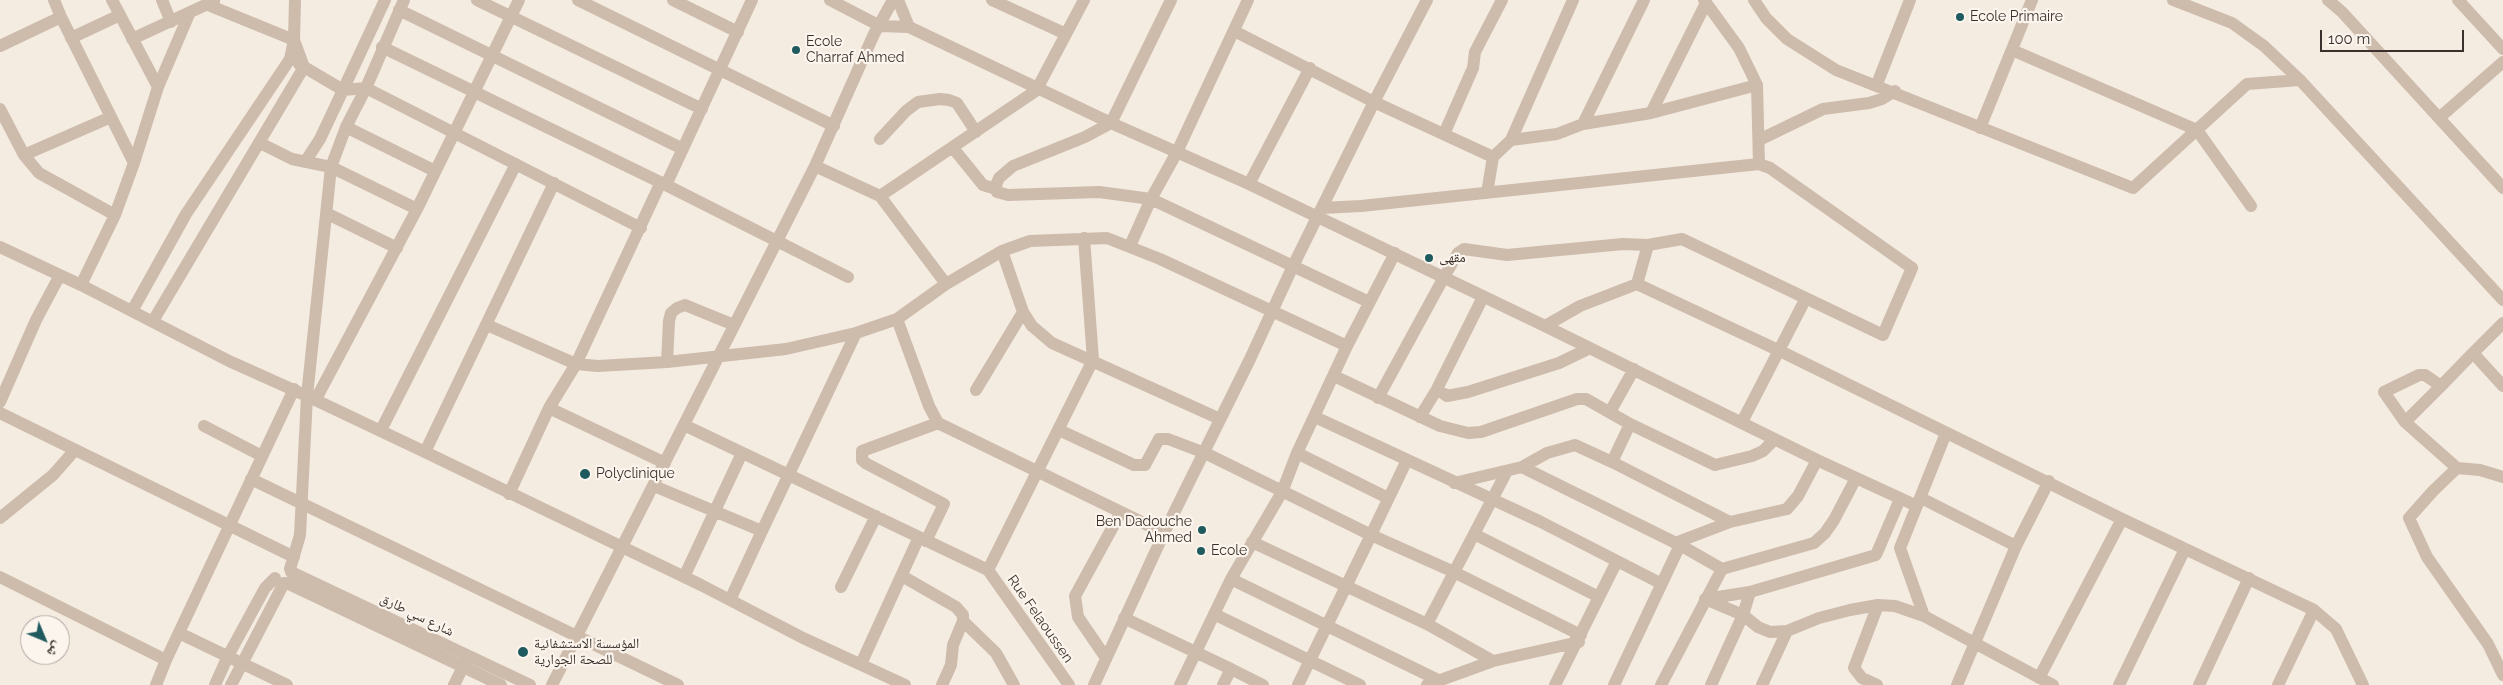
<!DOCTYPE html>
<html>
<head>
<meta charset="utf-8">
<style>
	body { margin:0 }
	#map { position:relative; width:2503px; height:685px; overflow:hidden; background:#f4ebe1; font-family:Raleway,"Noto Naskh Arabic",sans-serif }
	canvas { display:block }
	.north { position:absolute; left:20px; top:615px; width:50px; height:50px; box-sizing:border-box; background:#fbf5ee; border:1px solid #aea6a0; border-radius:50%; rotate:135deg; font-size:14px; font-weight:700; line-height:20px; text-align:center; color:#3b302b }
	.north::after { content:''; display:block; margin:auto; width:18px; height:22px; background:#1f5a5e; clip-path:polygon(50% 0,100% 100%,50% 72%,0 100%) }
	.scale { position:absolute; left:2320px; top:30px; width:144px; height:22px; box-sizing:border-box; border:2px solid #3b302b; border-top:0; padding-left:6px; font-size:15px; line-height:18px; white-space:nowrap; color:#3b302b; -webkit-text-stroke:4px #fbf5ee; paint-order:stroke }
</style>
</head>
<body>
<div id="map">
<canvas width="2503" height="685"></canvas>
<div class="north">ش</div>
<div class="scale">100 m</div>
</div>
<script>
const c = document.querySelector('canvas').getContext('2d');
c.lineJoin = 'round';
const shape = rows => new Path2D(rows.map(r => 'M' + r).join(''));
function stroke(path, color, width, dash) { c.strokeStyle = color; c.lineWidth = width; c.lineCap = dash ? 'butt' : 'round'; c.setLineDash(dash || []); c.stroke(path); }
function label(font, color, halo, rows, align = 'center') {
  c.font = font + ' Raleway,"Noto Naskh Arabic",sans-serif'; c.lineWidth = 4.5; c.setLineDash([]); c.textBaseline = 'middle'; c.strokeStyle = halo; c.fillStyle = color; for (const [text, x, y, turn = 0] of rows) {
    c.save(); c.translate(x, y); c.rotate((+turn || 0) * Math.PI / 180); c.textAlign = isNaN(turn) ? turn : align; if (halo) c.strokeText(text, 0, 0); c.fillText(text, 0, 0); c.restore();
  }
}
stroke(shape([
	[54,0,61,17],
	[162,0,171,22],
	[385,0,343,90,366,88,641,228],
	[477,0,702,109],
	[578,0,834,126],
	[673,0,738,32],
	[830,0,880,26,909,27,1111,123,1249,184,1545,326,1817,460,1917,506],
	[898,0,909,27],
	[992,0,1066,34],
	[1171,0,1111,123,1085,137,1013,166,999,178,996,185,997,192,1008,195,1099,192,1151,199,1369,302],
	[1704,0,1739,48,1757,85,1759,164],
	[1754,0,1766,18,1787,39,1836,70,2133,188,2247,84,2300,80],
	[2173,0,2232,23,2264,46,2300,80,2503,300],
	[2328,0,2342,12,2503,188],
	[2458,0,2503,49],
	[208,5,294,40,295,0],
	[399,10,683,149],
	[1234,31,1374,102,1493,157],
	[71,38,120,15],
	[132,39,214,1],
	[0,46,61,17,134,163],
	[382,47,666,185,848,277],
	[2012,50,2197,130,2251,206],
	[299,64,343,90,320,139,305,162],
	[1877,84,1910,0],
	[158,87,190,12],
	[1038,87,1084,0],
	[0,109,24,155,39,173,115,215],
	[1651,113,1706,3],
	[2439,118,2503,62],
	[1583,124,1644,0],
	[346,127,435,171],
	[1980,128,2032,0],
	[1444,134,1473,68,1475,52,1502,0],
	[880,139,906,111,918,102,940,99,949,100,957,103,976,132],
	[1511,140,1557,134,1583,124,1651,113,1757,85],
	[1759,140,1823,109,1869,103,1882,99,1895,91],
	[260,143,292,159,331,167,417,209],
	[953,148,983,185,996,189],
	[24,155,111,117],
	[815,166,880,196,946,284],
	[1249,184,1310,68],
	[666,185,752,0],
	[1487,193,1493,157,1511,140,1573,0],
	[880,196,1040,88],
	[1322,208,1361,206,1759,164,1770,168,1912,268,1883,335,1682,239,1648,245,1623,244,1507,255,1464,249,1458,253,1444,277,1378,398],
	[328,214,397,248],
	[1130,246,1151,199,1177,152,1248,0],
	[0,247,81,285,115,215,134,163,158,87,112,0],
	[1002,251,1023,312,1032,326,1052,343,1220,419],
	[1637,284,1648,245],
	[81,285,229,361,307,396,331,167,346,127,366,88,404,0],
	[132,311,186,214,290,59,294,40],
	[897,319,929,406,938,423,1164,533],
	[153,321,304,67,294,40],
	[2503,323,2473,353,2503,386],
	[487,325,576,364,598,366,667,362,786,349,856,333,897,319,946,284,1002,251,1030,241,1107,238,1160,259,1347,346],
	[1545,326,1580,306,1637,284,1780,351,2122,519,2314,610,2336,629,2363,685],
	[667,362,669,321,671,313,677,308,685,305,734,325],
	[1334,376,1440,426,1468,433,1481,432,1577,399,1586,399,1630,424,1715,465,1752,456,1763,451,1775,439],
	[1437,389,1447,396,1468,392,1559,363,1590,348],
	[976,390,1023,312],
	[316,399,417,209,519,0],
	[0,402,36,320,60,275],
	[549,408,665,463],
	[1610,412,1634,369],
	[0,413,294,557],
	[1315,417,1539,521,1660,583],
	[1420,417,1437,389,1483,297],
	[1742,422,1806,298],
	[2405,422,2441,386],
	[684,425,988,570,1069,685],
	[204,426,262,456],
	[381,430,516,164],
	[1059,430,1134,465,1145,465,1159,439,1168,439,1205,453,1371,535,1407,460],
	[425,452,701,585,803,638,905,685],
	[1297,453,1388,498],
	[1612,462,1630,424],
	[1522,467,1680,545,1722,569],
	[2457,468,2405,422,2384,392,2419,375,2425,375,2441,386,2473,353],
	[2503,477,2480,470,2457,468,2433,491,2409,518,2427,557,2488,644,2503,675],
	[251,479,678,685],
	[1454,483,1522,467,1547,453,1575,445,1612,462,1730,522],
	[654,486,762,531,856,333],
	[509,494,549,408,576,364,661,182],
	[1921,498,2016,546],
	[0,518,53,475,75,450],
	[1474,534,1599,597],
	[926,541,944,504,867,464,862,460,862,451,938,423],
	[1252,542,1427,624],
	[1675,543,1730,522,1787,509,1798,496,1817,460],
	[290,569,300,535,307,396,425,452,554,183],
	[988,570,1093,360,1084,238],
	[291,572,530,685],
	[902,576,956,607,963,615,963,621,953,645,951,665,942,685],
	[0,577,166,660,294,389],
	[684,577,742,453],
	[1231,579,1440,681],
	[287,583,501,685],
	[841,587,876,516],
	[1705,599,1743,615,1758,627,1770,632,1787,631,1819,618,1850,610,1878,605,1895,606,1924,616,2053,685],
	[1705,599,1750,592,1876,555,1900,499],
	[730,600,762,531],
	[1214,614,1360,685],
	[1924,616,1900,548,1946,433],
	[1124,618,1231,669,1223,685],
	[963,621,996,653,1014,685],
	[179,633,287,685],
	[1106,658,1078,617,1075,596,1121,512],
	[1493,661,1579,642,1576,637],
	[861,664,919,537],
	[1231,669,1263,685],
	[2039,678,2122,519],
	[156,685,166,660],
	[215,685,228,656,265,588,275,578],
	[231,685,284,583],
	[454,685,466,661],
	[552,685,815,166,874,34,893,0],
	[1094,685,1164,533,1250,359,1293,266,1374,102,1427,0],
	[1180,685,1231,579,1282,492,1297,453,1347,346,1395,253],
	[1298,685,1371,535,1454,572,1581,635],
	[1427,685,1493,661,1427,624,1507,471],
	[1555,685,1617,561],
	[1614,685,1680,545],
	[1661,685,1722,569,1814,543,1825,533,1834,520,1856,478],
	[1711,685,1743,615,1750,592],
	[1762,685,1787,631],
	[1877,685,1862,678,1854,668,1878,605],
	[1957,685,2016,546,2049,481],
	[2119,685,2185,549],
	[2199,685,2249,578],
	[2278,685,2314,610]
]), '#cdbbac', 12);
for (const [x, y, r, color] of [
	[1960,17,5,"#1f5a5e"],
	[796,50,5,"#1f5a5e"],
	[1429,258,5,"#1f5a5e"],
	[585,474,6,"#1f5a5e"],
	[1202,530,5,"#1f5a5e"],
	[1201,551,5,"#1f5a5e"],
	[523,652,6,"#1f5a5e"]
]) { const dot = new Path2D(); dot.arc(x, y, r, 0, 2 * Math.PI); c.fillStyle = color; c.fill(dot); stroke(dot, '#fbf5ee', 2); }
label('14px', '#3b302b', '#fbf5ee', [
	["Ecole Primaire",1970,17],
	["Ecole",806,42],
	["Charraf Ahmed",806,58],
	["مقهى",1439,258],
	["Polyclinique",596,474],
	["Ben Dadouche",1192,522,"right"],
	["Ahmed",1192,538,"right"],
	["Ecole",1211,551],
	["المؤسسة الاستشفائية",534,644],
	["للصحة الجوارية",534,660]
], 'left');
label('14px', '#3b302b', '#fbf5ee', [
	["شارع سي طارق",417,615,26],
	["Rue Felaoussen",1040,619,55]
]);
</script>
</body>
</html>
